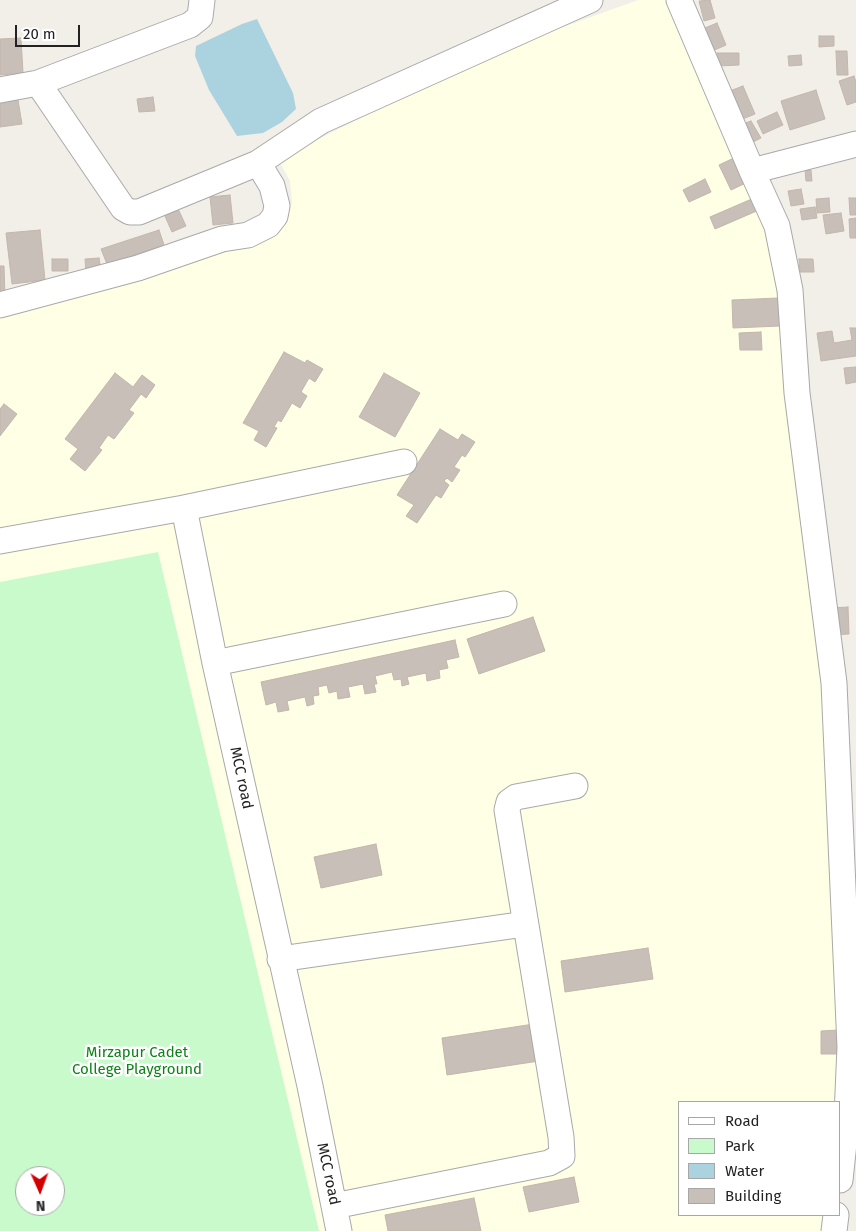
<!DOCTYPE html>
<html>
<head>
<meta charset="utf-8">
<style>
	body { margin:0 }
	#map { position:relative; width:856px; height:1231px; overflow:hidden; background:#f2efe9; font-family:"Fira Sans",sans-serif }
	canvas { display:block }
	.legend { position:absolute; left:678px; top:1101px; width:162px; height:115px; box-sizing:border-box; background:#fff; border:1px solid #a7a7a7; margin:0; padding:6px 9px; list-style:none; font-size:15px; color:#222 }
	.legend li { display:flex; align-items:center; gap:10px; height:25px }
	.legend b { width:25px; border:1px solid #a7a7a7 }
	.north { position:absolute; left:15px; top:1166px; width:50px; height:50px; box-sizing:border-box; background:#fff; border:1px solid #a7a7a7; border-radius:50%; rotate:178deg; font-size:14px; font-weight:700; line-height:20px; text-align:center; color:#222 }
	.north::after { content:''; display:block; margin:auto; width:18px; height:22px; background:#d40000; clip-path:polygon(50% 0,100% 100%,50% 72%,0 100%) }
	.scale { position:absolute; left:15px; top:25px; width:65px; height:22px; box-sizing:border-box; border:2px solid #222; border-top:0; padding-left:6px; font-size:15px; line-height:18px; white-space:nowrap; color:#222; -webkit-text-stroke:4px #fff; paint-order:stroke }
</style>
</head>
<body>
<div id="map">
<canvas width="856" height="1231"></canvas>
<ul class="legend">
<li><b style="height:6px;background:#fff"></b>Road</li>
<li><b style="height:14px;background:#c8facc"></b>Park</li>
<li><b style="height:14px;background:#aad3df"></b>Water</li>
<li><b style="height:14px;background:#c7bfb8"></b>Building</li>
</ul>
<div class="north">N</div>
<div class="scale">20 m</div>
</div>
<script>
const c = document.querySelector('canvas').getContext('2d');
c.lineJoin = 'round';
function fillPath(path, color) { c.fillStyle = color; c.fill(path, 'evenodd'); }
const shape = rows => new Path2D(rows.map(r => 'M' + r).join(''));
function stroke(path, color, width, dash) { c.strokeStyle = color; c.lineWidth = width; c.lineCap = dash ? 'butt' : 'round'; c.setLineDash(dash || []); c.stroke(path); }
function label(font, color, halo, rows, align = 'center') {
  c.font = font + ' "Fira Sans",sans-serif'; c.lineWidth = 5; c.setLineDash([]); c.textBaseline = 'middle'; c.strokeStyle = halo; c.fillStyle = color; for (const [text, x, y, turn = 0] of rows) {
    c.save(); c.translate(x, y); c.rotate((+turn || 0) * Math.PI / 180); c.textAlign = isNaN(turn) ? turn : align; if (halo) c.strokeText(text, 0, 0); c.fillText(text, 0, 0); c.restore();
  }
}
fillPath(shape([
	[638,0,674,0,763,217,775,282,794,407,822,636,842,1046,839,1102,680,1102,680,1215,828,1215,827,1231,0,1231,0,311,284,219,292,203,290,181,278,159,363,117,519,43],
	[25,1176,55,1176,55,1206,25,1206]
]), '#ffffe5');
fillPath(shape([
	[158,552,319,1231,0,1231,0,582],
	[25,1176,55,1176,55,1206,25,1206]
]), '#c8facc');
fillPath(shape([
	[257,19,293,93,296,109,282,122,263,133,237,136,209,90,195,56,196,46,242,24]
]), '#aad3df');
const building = shape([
	[710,0,715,18,704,21,699,1,710,0],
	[717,23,726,45,710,52,700,30,717,23],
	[819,36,834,36,834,46,819,47,819,36],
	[21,38,23,73,0,75,0,39,21,38],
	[836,51,847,51,848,75,837,75,836,51],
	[717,53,739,53,739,65,718,66,717,53],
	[801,55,802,65,789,66,788,56,801,55],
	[854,76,856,82,856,102,847,105,839,81,854,76],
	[743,86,755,114,740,120,727,92,743,86],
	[816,90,825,119,790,130,781,101,816,90],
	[17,94,22,124,0,127,0,97,17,94],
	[153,97,155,111,139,112,137,99,153,97],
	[777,112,783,125,763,134,757,121,777,112],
	[751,121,761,138,753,142,743,124,751,121],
	[738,156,750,181,731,190,719,165,738,156],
	[805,170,811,170,812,181,806,181,805,170],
	[705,179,711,192,689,202,683,190,705,179],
	[801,189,804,204,791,206,788,191,801,189],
	[230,195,233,223,213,225,210,197,230,195],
	[754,198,759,210,715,229,710,217,754,198],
	[829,198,830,212,817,213,816,199,829,198],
	[849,198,856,198,856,215,850,215,849,198],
	[174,200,186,226,172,232,160,205,174,200],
	[815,207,817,218,802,220,800,209,815,207],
	[841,213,844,231,826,234,823,215,841,213],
	[856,218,856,238,850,238,849,219,856,218],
	[40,230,45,280,12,284,6,233,40,230],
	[159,230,164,245,107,264,101,249,159,230],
	[99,258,101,270,86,272,85,259,99,258],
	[52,259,68,259,68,271,52,271,52,259],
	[799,259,813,259,814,272,800,272,799,259],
	[0,266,4,266,5,297,0,297,0,266],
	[779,298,780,326,733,328,732,300,779,298],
	[850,328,856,328,856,356,821,361,817,333,832,331,834,343,852,340,850,328],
	[761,332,762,350,740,350,739,333,761,332],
	[284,352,305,363,307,360,323,369,315,382,309,378,301,392,307,396,300,408,292,403,281,422,278,420,274,427,277,428,266,447,254,440,259,431,243,423,284,352],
	[856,367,856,382,846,384,844,368,856,367],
	[115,373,133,387,142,375,155,385,146,398,141,394,129,410,134,413,114,439,108,435,99,448,102,450,85,471,70,459,78,449,65,439,115,373],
	[384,373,420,393,395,437,359,417,384,373],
	[4,404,17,414,0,436,0,409,4,404],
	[440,429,458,440,462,434,475,442,465,457,462,455,454,467,460,470,452,482,447,478,444,481,449,485,441,498,436,495,417,523,406,516,414,505,397,495,440,429],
	[848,607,849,634,831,635,831,608,848,607],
	[533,617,545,651,479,674,467,639,533,617],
	[455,640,459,657,446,660,448,668,439,670,440,678,427,681,426,673,407,677,409,684,402,686,401,679,394,680,392,672,375,676,377,684,374,684,376,692,365,694,363,684,348,687,350,697,338,699,337,691,329,693,327,685,318,687,319,695,313,696,314,704,307,706,305,697,287,701,289,710,278,712,276,702,266,705,261,682,455,640],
	[376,844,382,875,321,888,314,857,376,844],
	[648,948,653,979,565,992,561,961,648,948],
	[534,1024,539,1061,447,1075,442,1038,534,1024],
	[838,1030,838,1054,821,1054,821,1031,838,1030],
	[574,1177,579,1202,529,1212,523,1187,574,1177],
	[474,1198,481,1231,388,1231,385,1215,474,1198]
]);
fillPath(building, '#c7bfb8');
stroke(building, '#c4b6ab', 1);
const street = shape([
	[679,0,752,171],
	[38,83,123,208,130,212,139,212,258,163,321,121,590,0],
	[0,90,38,83,190,25,200,17,202,0],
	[0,305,138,268,222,239,248,235,268,225,275,216,277,206,272,186,258,163],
	[184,508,404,462],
	[0,541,184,508,215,663,310,1086,339,1231],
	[215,663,504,604],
	[280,959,525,924],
	[840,1180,847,1115,850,1047,834,683,797,393,790,290,777,226,752,171,856,144],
	[334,1206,549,1163,562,1156,561,1137,507,810,509,802,516,797,575,786],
	[834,1231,836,1215]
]);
stroke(street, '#a9a9a9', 27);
stroke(street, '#fff', 25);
label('15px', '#222', '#fff', [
	["MCC road",241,778,78],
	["MCC road",328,1174,78]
]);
label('15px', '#0c8416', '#fff', [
	["Mirzapur Cadet",137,1053],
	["College Playground",137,1070]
]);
</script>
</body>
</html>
